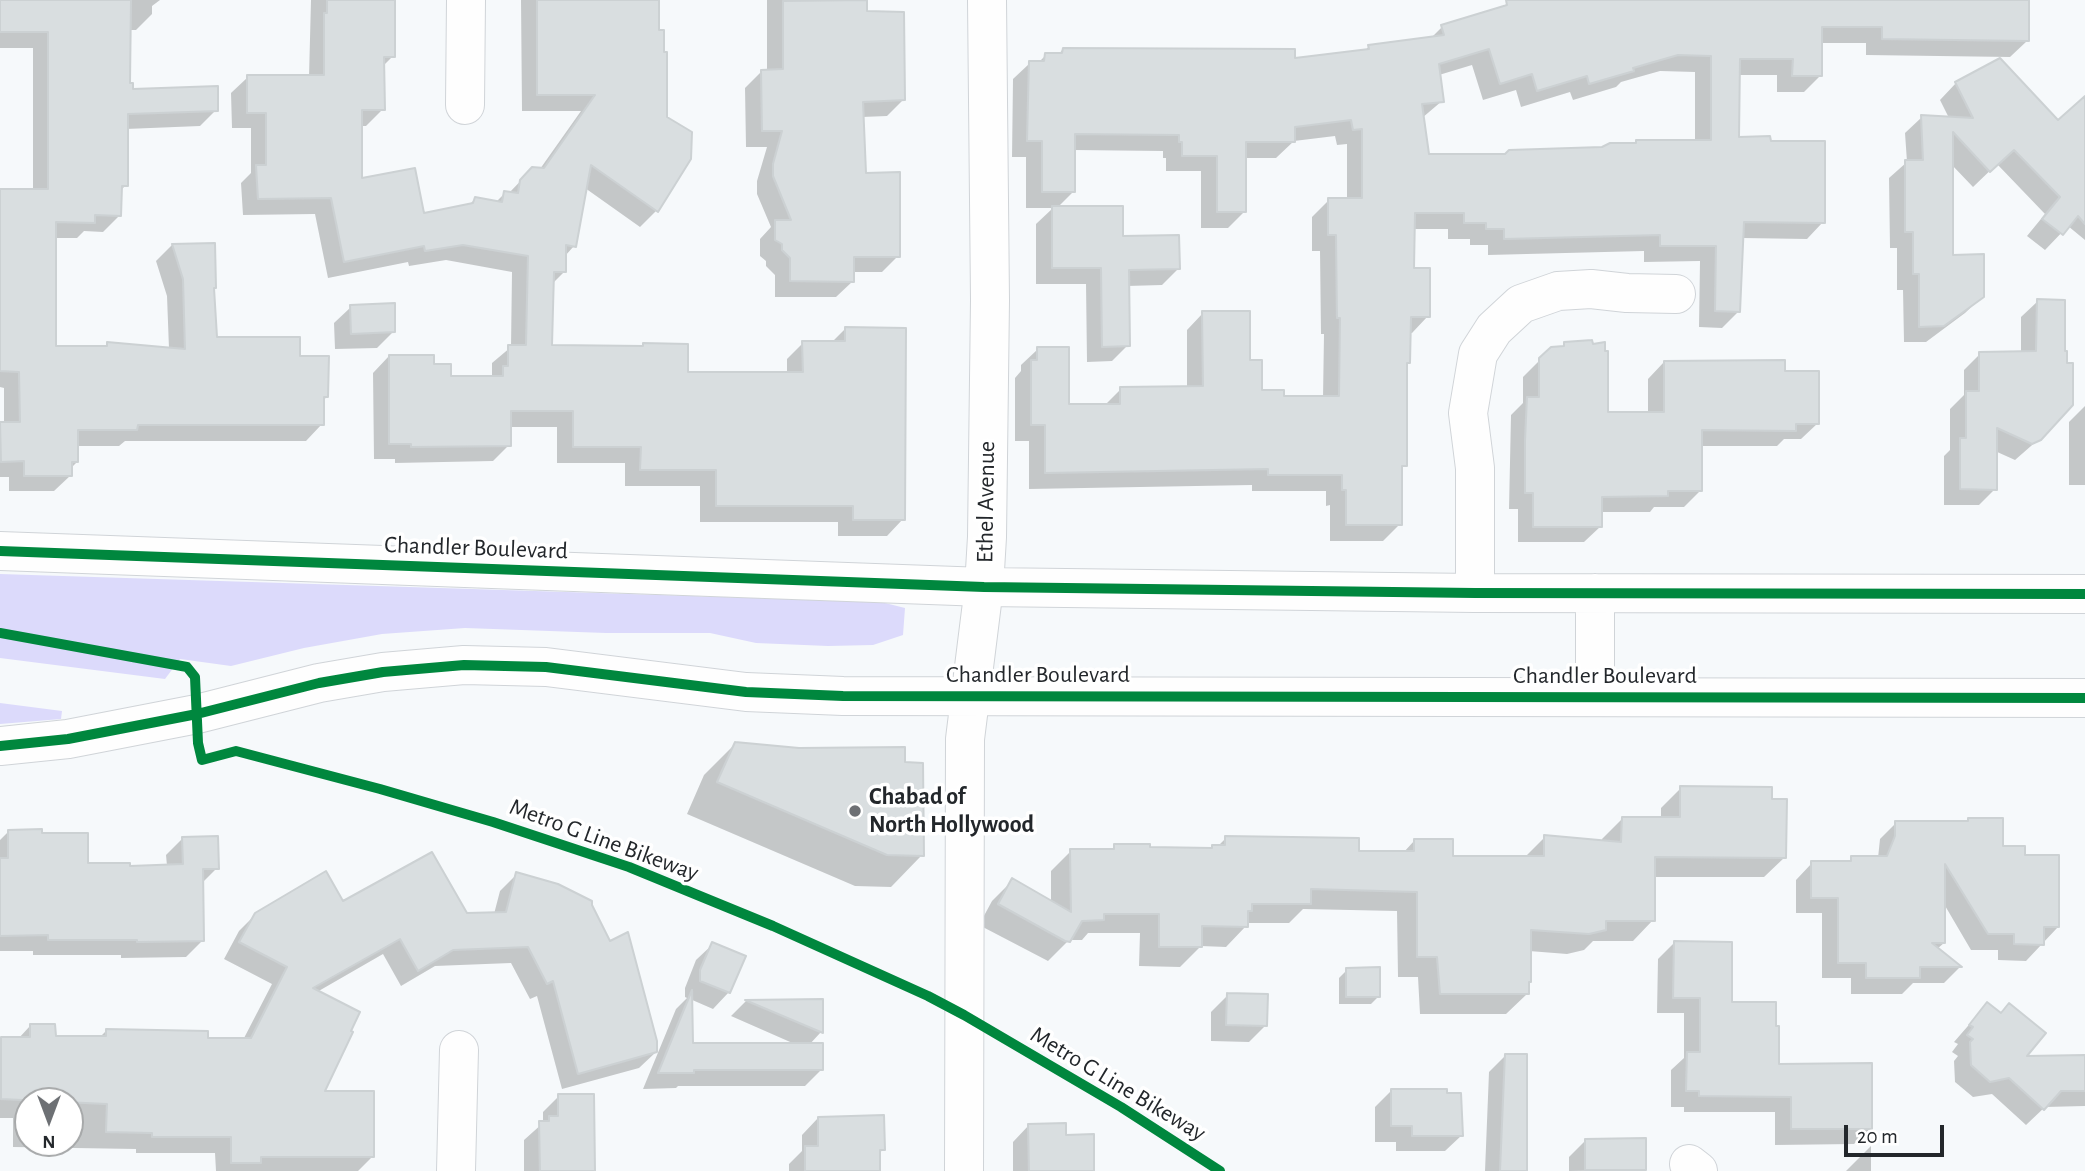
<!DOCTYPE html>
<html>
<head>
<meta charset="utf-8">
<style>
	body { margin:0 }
	#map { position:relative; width:2085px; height:1171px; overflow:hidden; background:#f6f9fb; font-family:"Alegreya Sans",sans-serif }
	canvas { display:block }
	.north { position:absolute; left:14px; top:1087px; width:70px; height:70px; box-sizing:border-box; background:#fff; border:2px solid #a7a9aa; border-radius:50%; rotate:180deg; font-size:19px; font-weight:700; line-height:28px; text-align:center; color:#23272b }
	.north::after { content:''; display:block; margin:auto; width:24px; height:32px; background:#6d7074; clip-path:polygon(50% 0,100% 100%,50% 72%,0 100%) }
	.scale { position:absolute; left:1844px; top:1125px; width:100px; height:32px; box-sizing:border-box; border:4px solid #23272b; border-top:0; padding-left:9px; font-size:21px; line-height:24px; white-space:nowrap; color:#23272b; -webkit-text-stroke:5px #fff; paint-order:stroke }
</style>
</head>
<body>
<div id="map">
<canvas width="2085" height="1171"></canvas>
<div class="north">N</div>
<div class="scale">20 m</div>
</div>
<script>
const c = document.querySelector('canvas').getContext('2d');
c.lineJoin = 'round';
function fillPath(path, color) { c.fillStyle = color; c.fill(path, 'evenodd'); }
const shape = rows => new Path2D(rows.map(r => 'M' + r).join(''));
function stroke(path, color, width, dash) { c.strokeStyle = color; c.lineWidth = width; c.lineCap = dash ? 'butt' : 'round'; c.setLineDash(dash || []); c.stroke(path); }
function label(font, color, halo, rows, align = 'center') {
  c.font = font + ' "Alegreya Sans",sans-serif'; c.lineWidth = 7; c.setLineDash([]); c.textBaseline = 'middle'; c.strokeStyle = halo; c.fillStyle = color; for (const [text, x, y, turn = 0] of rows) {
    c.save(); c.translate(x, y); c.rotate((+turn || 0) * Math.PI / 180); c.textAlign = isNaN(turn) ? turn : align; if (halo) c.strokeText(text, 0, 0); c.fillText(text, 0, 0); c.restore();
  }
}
fillPath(shape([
	[0,574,881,602,905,608,903,635,873,645,828,646,756,643,710,633,606,633,465,628,382,634,304,648,231,666,180,659,165,679,0,658],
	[0,703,62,711,61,719,0,724]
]), '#dcdafb');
fillPath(shape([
	[11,0,160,0,152,6,152,14,136,30,129,30,128,85,131,90,216,110,200,126,126,129,126,185,120,191,120,215,103,232,84,231,77,238,54,238,54,348,104,348,107,344,169,349,167,296,156,261,172,245,214,245,212,290,216,339,299,357,327,397,322,401,322,424,306,441,125,441,119,446,77,446,77,462,71,468,71,475,54,491,9,491,9,477,0,477,0,424,4,423,4,388,0,387,0,190,33,191,33,48,0,48,0,1],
	[311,0,394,0,393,56,382,67,383,109,366,126,360,126,360,180,422,215,468,206,475,199,495,203,505,193,509,193,533,168,540,169,581,111,522,111,521,0,657,0,656,211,640,227,585,188,574,246,565,256,565,271,552,284,550,347,641,348,644,345,686,373,787,373,787,359,803,343,831,343,846,328,903,519,887,536,838,536,838,522,700,522,700,486,625,486,625,463,557,463,557,427,509,427,509,445,493,461,395,463,395,459,374,459,373,373,389,356,433,366,449,378,492,378,492,363,511,347,512,272,446,260,409,266,408,262,328,278,315,214,243,215,241,183,251,173,251,128,232,128,231,93,248,77,309,77],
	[767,0,865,0,865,13,904,99,887,116,862,117,864,174,898,256,882,272,853,272,853,281,836,297,775,297,775,275,766,266,766,261,760,256,760,239,771,227,757,194,757,181,767,147,746,147,745,88,761,72,767,71],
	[1517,0,2027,0,2027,41,2010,57,1866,55,1866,43,1820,43,1820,76,1804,92,1777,92,1777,75,1738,75,1737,139,1823,222,1807,239,1742,238,1739,311,1722,328,1699,327,1700,261,1644,262,1644,251,1488,255,1488,245,1470,245,1470,239,1448,239,1448,229,1413,229,1412,269,1428,316,1412,333,1409,333,1408,363,1405,365,1405,465,1400,470,1400,524,1383,541,1330,541,1330,505,1326,506,1326,491,1252,491,1252,485,1029,489,1029,441,1015,441,1015,378,1021,371,1021,365,1038,349,1067,406,1104,406,1121,389,1187,388,1187,330,1203,313,1249,362,1261,392,1282,398,1323,398,1324,334,1321,334,1320,251,1312,251,1312,217,1329,200,1347,200,1347,144,1337,145,1335,136,1294,141,1276,158,1245,158,1245,211,1228,228,1201,228,1201,171,1166,171,1166,158,1163,158,1163,151,1073,150,1074,191,1057,208,1122,238,1178,269,1162,285,1127,286,1128,345,1112,361,1087,362,1086,284,1036,284,1036,224,1053,208,1026,208,1026,157,1012,157,1013,79,1030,63,1038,63,1046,55,1058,55,1063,49,1293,60,1364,52,1369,46,1431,38,1442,27,1502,8,1507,3],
	[1472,65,1483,100,1516,90,1521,107,1570,92,1573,100,1616,87,1621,82,1660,71,1695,72,1695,141,1636,141,1633,145,1602,149,1506,156,1428,156,1422,118,1442,101,1439,75],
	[1956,83,2058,123,2085,111,2085,240,2068,226,2045,250,2027,236,2045,214,1997,164,1973,187,1951,164,1951,256,1982,297,1965,313,1926,342,1904,342,1903,290,1897,290,1897,248,1890,248,1889,178,1907,162,1905,133,1922,117,1949,118,1940,100],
	[2038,301,2039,439,2015,460,1995,451,1995,489,1979,505,1944,505,1944,456,1950,450,1950,409,1964,395,1964,370,1980,354,2021,353,2021,317],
	[351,307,393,332,377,348,335,349,334,323],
	[1565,344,1607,413,1648,413,1648,379,1664,362,1783,373,1818,423,1801,439,1784,439,1777,446,1700,446,1701,490,1684,507,1654,507,1650,512,1601,512,1601,526,1584,542,1518,542,1518,509,1509,509,1511,415,1523,403,1523,377,1551,349,1560,348],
	[2085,406,2085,485,2069,485,2069,422],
	[736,743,799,749,904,764,922,855,891,887,855,886,687,814,704,775],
	[1681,788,1771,801,1785,857,1764,877,1653,877,1653,920,1633,941,1593,941,1584,950,1567,954,1529,951,1527,994,1506,1014,1420,1014,1418,977,1398,977,1397,911,1303,909,1289,923,1246,923,1246,926,1226,947,1201,946,1180,967,1139,966,1140,933,1088,933,1082,940,1069,940,1048,961,979,925,992,901,1012,881,1051,902,1051,871,1071,851,1111,851,1115,846,1210,850,1217,847,1226,838,1357,853,1403,853,1414,841,1452,858,1524,858,1545,837,1602,842,1602,839,1622,819,1661,819,1661,808],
	[1969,820,2001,848,2024,857,2058,927,2026,961,1998,960,1998,950,1971,950,1944,904,1944,943,1937,949,1960,967,1944,983,1913,983,1902,994,1851,994,1851,978,1822,978,1822,913,1796,913,1796,880,1812,863,1847,863,1852,858,1878,858,1880,839,1896,823,1966,823],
	[9,831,41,835,86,864,129,867,167,866,166,855,183,838,217,868,201,884,203,940,186,957,121,958,121,955,33,955,33,951,0,951,0,840],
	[517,874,591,906,656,1052,639,1068,562,1089,537,996,530,999,511,963,435,966,401,986,383,954,317,992,322,1092,373,1156,358,1171,216,1171,215,1153,136,1153,136,1149,13,1147,13,1118,0,1118,0,1039,18,1039,30,1026,54,1038,99,1038,107,1030,206,1040,243,1040,272,984,224,959,239,931,256,914,342,904,466,915,494,914,500,891],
	[28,1101,70,1101,70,1143,28,1143],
	[1674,943,1730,1003,1777,1066,1871,1128,1854,1144,1775,1145,1775,1112,1684,1112,1684,1107,1671,1107,1671,1070,1684,1058,1684,1013,1657,1013,1658,959],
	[713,944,729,992,713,1009,690,999,691,1045,797,1045,731,1016,746,1001,821,1001,821,1032,809,1045,821,1070,805,1086,678,1086,676,1088,643,1089,676,1009,687,998,685,997,685,988,696,960],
	[1347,970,1379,996,1371,1004,1339,1004,1339,978],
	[1228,995,1265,1026,1249,1042,1211,1041,1211,1012],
	[1987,1004,2023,1057,2085,1057,2085,1106,2045,1107,2026,1125,1992,1094,1973,1097,1955,1082,1954,1061,1958,1056,1952,1052,1958,1044,1954,1042],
	[1506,1055,1525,1171,1485,1171,1489,1072],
	[1391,1091,1462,1135,1445,1151,1396,1151,1396,1142,1375,1142,1375,1107],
	[559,1096,593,1171,524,1171,524,1140,543,1123,543,1112],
	[818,1118,884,1149,878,1154,878,1171,789,1171,789,1164,802,1151,802,1135],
	[1029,1125,1065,1136,1092,1171,1013,1171,1013,1142],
	[1586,1140,1644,1170,1569,1171,1569,1157],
	[1871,1146,1871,1171,1846,1171]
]), '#0003');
const building = shape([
	[0,0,131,0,130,83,133,83,133,89,218,86,218,111,128,114,128,186,122,186,121,216,95,215,95,223,56,222,56,346,107,346,107,342,185,349,183,279,172,244,215,243,216,288,214,288,217,337,300,337,300,356,329,356,328,397,324,397,324,425,138,425,137,430,78,430,78,462,72,462,72,476,24,476,24,461,1,462,0,422,20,422,19,372,0,371,0,189,48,189,48,32,0,32,0,0],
	[327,0,395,0,395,57,384,57,385,110,362,110,362,178,415,168,424,213,473,203,475,197,502,202,504,191,518,193,520,180,532,167,544,168,595,95,537,95,537,0,659,0,659,30,664,30,664,52,667,52,667,117,692,132,691,159,658,212,591,165,576,247,566,245,566,272,554,272,552,345,643,346,643,343,688,344,688,372,803,372,802,341,845,341,845,327,906,328,905,520,853,520,853,506,716,506,716,470,640,470,641,447,573,447,573,411,511,411,511,446,411,447,411,444,389,444,389,355,434,355,434,364,451,364,451,376,503,376,503,366,508,366,508,345,526,345,528,256,463,245,425,251,424,246,344,262,331,198,258,199,256,165,266,165,266,113,247,113,247,75,324,75,324,13,327,13,327,0],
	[867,0,867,11,904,12,905,100,863,102,866,173,900,172,900,257,854,257,854,282,790,281,790,258,782,250,782,244,775,240,775,220,791,220,773,176,773,164,782,131,762,131,761,70,783,69,783,1,867,0],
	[1506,0,2029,0,2029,41,1882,39,1882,27,1822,27,1822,76,1792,76,1793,59,1740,59,1739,137,1770,136,1771,141,1825,141,1825,223,1744,222,1740,312,1715,311,1716,246,1660,246,1660,235,1504,239,1504,229,1486,229,1486,223,1464,223,1464,213,1415,213,1414,268,1430,268,1430,317,1411,317,1410,363,1407,363,1407,466,1402,466,1402,525,1346,525,1346,490,1342,490,1342,475,1268,475,1268,469,1045,473,1045,425,1031,425,1031,360,1037,360,1037,347,1069,347,1069,404,1120,404,1120,387,1203,386,1202,311,1250,311,1250,360,1262,360,1262,390,1284,390,1284,396,1339,396,1340,318,1337,318,1336,235,1328,235,1328,198,1362,198,1362,129,1353,130,1351,120,1295,127,1295,142,1246,142,1246,212,1217,212,1217,156,1182,156,1182,142,1179,142,1179,135,1075,134,1075,192,1042,192,1042,141,1027,141,1029,61,1044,61,1045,53,1062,53,1063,48,1295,49,1295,58,1369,49,1368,45,1444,35,1441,25,1507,5,1506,0],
	[1489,49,1500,84,1532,74,1537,91,1587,76,1589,84,1634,71,1633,68,1678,55,1711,56,1711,140,1636,140,1636,143,1610,143,1602,147,1509,150,1505,154,1429,154,1422,104,1444,102,1439,64,1489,49],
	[2000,58,2058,120,2085,96,2085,224,2078,216,2063,235,2042,219,2060,197,2014,150,1990,172,1953,132,1953,255,1984,254,1984,297,1944,326,1919,327,1919,274,1913,274,1913,232,1905,232,1905,160,1923,160,1921,115,1973,118,1955,82,2000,58],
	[1052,206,1123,206,1123,236,1179,235,1180,269,1129,270,1130,346,1102,347,1101,268,1052,268,1052,206],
	[2037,299,2065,300,2065,351,2067,351,2067,363,2073,363,2073,405,2041,440,2032,444,1997,428,1997,490,1960,489,1960,438,1966,438,1966,391,1979,391,1979,352,2036,351,2037,299],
	[395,303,395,332,351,334,350,305,395,303],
	[1592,340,1593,344,1605,342,1605,351,1608,351,1608,412,1664,412,1664,361,1785,360,1785,371,1819,371,1819,424,1796,424,1796,431,1702,430,1702,491,1668,491,1668,496,1602,497,1602,527,1533,527,1533,493,1525,493,1525,441,1527,397,1539,397,1539,358,1551,347,1564,346,1564,342,1592,340],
	[735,742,799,748,905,747,905,762,923,763,924,856,887,855,717,782,735,742],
	[1680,786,1772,787,1772,799,1787,799,1786,858,1655,857,1655,921,1606,921,1606,930,1589,934,1531,930,1531,982,1529,982,1529,994,1440,994,1437,957,1417,957,1417,892,1311,889,1311,904,1252,904,1252,911,1248,911,1248,927,1202,926,1202,947,1159,947,1159,914,1104,914,1104,920,1082,921,1070,942,1065,941,998,904,1012,878,1071,912,1070,849,1114,849,1114,844,1150,844,1150,847,1212,848,1212,845,1225,845,1225,836,1359,838,1359,851,1414,851,1414,839,1453,839,1453,856,1544,856,1544,835,1621,842,1622,817,1680,817,1680,786],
	[1968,818,2003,818,2003,846,2025,846,2025,855,2059,855,2059,927,2044,927,2044,945,2014,944,2014,934,1988,934,1945,864,1945,943,1932,943,1962,967,1920,967,1920,978,1866,978,1866,963,1838,963,1838,898,1811,898,1811,861,1851,861,1851,856,1887,856,1895,836,1895,821,1968,821,1968,818],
	[42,829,42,833,88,833,88,863,130,863,130,866,183,864,182,837,218,836,219,869,203,869,204,941,137,942,137,940,48,940,48,935,0,936,0,858,8,858,8,830,42,829],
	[432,852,467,913,506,912,516,872,558,884,592,901,592,905,610,941,628,932,657,1041,657,1052,578,1074,553,981,547,984,528,947,453,950,418,971,400,939,313,988,360,1012,351,1031,353,1032,325,1091,374,1091,374,1157,261,1157,261,1163,231,1163,231,1137,152,1137,152,1133,106,1132,107,1104,1,1099,1,1037,30,1037,30,1024,55,1024,56,1036,106,1036,106,1029,208,1031,208,1038,251,1038,287,967,239,942,255,913,326,871,343,901,432,852],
	[1674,941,1732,942,1732,1002,1776,1002,1776,1026,1779,1026,1779,1064,1872,1063,1872,1129,1791,1129,1791,1097,1699,1096,1699,1091,1686,1091,1687,1052,1700,1052,1700,998,1673,998,1674,941],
	[712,942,746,956,730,993,700,981,700,970,712,942],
	[1380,967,1380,997,1346,997,1346,968,1380,967],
	[692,990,693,1043,823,1043,823,1070,694,1070,694,1073,658,1073,692,990],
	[1227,993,1268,994,1267,1026,1226,1025,1227,993],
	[823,999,823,1033,745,1000,823,999],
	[1987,1002,2001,1013,2009,1003,2046,1033,2027,1056,2085,1055,2085,1091,2061,1091,2044,1110,2009,1078,1990,1082,1971,1065,1970,1042,1973,1039,1967,1035,1973,1027,1969,1025,1987,1002],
	[1505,1054,1527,1054,1527,1171,1500,1171,1505,1054],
	[1391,1089,1447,1089,1447,1093,1461,1093,1463,1136,1412,1136,1412,1126,1391,1126,1391,1089],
	[558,1094,594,1094,595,1171,540,1171,539,1121,549,1121,549,1116,558,1116,558,1094],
	[884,1115,885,1150,880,1150,880,1171,805,1171,805,1146,818,1146,818,1117,884,1115],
	[1066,1123,1066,1135,1094,1134,1094,1171,1029,1171,1028,1124,1066,1123],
	[1646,1138,1646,1170,1585,1170,1585,1139,1646,1138]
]);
fillPath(building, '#d9dee0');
stroke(building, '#ccd1d3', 2);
const minor = shape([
	[465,105,466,0],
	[0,551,984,587,1475,593,2085,594],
	[1475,593,1475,468,1468,413,1478,354,1494,329,1521,304,1558,291,1591,289,1627,293,1676,294],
	[1595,593,1595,697],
	[0,746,68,739,197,714,319,683,383,672,464,665,546,667,746,692,843,696,2085,698],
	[1689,1164,1698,1171],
	[456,1171,459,1050],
	[964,1171,965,739,984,587,987,537,990,300,987,0]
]);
stroke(minor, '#d0d4d8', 40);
stroke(minor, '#fefefe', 38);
stroke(shape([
	[0,551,984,587,1475,593,2085,594],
	[0,633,187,667,195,677,198,743,202,760,236,751,380,789,493,822,629,867,773,926,928,996,964,1015,1121,1107,1220,1171],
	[0,746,68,739,197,714,319,683,383,672,464,665,546,667,746,692,843,696,2085,698]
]), '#00873e', 10);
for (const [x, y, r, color] of [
	[855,811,7,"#6d7074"]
]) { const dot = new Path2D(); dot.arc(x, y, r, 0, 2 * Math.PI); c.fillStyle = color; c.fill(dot); stroke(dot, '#fff', 2.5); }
label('24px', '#23272b', '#fff', [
	["Ethel Avenue",986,502,-89],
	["Chandler Boulevard",476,548,2],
	["Chandler Boulevard",1038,675],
	["Chandler Boulevard",1605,676],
	["Metro G Line Bikeway",604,840,20],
	["Metro G Line Bikeway",1118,1084,31]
]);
label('bold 24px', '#23272b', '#fff', [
	["Chabad of",869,797],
	["North Hollywood",869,825]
], 'left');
</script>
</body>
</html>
